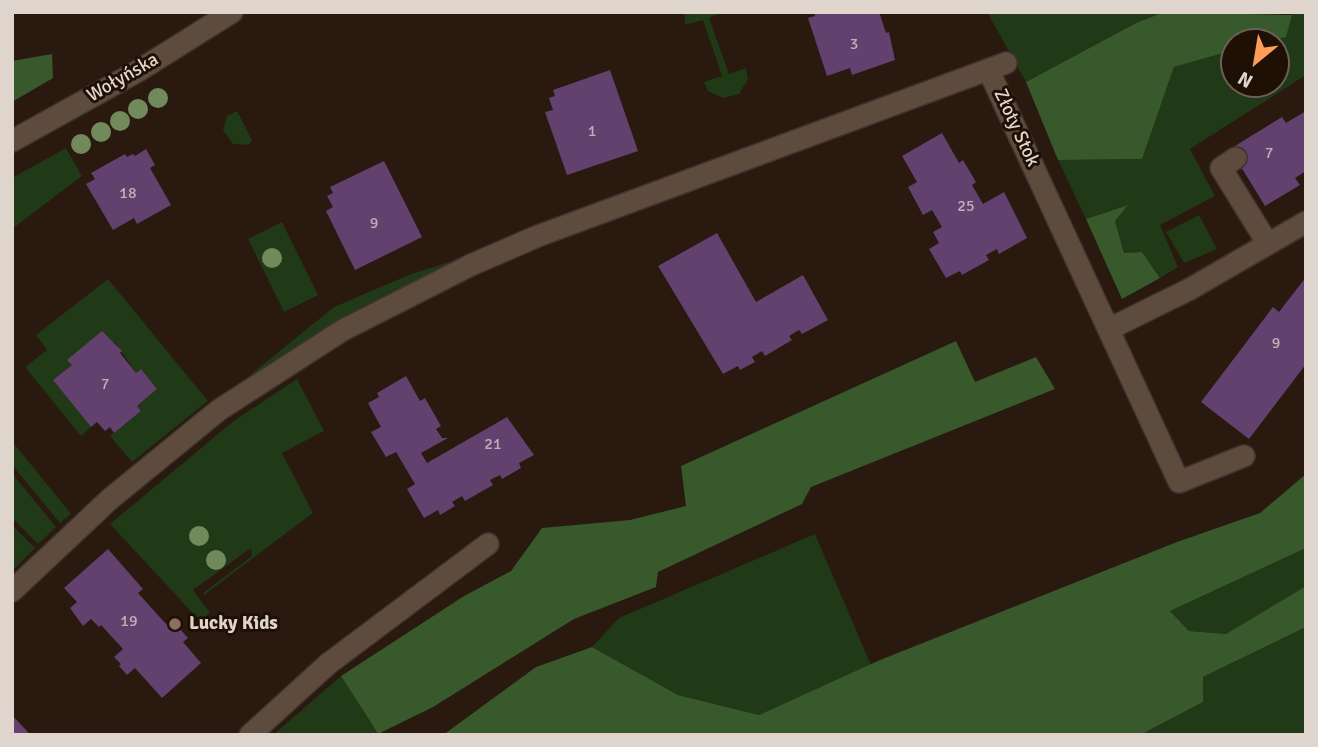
<!DOCTYPE html>
<html>
<head>
<meta charset="utf-8">
<style>
	body { margin:0 }
	#map { position:relative; width:1318px; height:747px; overflow:hidden; background:#29190e; font-family:Signika,sans-serif }
	canvas { display:block }
	.frame { position:absolute; inset:0; border:14px solid #e0d5cd; pointer-events:none }
	.north { position:absolute; left:1220px; top:28px; width:70px; height:70px; box-sizing:border-box; background:#1f1006; border:2px solid #6c5f56; border-radius:50%; rotate:210deg; font-size:19px; font-weight:700; line-height:28px; text-align:center; color:#e0d5cd }
	.north::after { content:''; display:block; margin:auto; width:24px; height:32px; background:#fe9c58; clip-path:polygon(50% 0,100% 100%,50% 72%,0 100%) }
</style>
</head>
<body>
<div id="map">
<canvas width="1318" height="747"></canvas>
<div class="frame"></div>
<div class="north">N</div>
</div>
<script>
const c = document.querySelector('canvas').getContext('2d');
c.lineJoin = 'round';
function fillPath(path, color) { c.fillStyle = color; c.fill(path, 'evenodd'); }
const shape = rows => new Path2D(rows.map(r => 'M' + r).join(''));
function stroke(path, color, width, dash) { c.strokeStyle = color; c.lineWidth = width; c.lineCap = dash ? 'butt' : 'round'; c.setLineDash(dash || []); c.stroke(path); }
function label(font, color, halo, rows, align = 'center') {
  c.font = font + ' Signika,sans-serif'; c.lineWidth = 6; c.setLineDash([]); c.textBaseline = 'middle'; c.strokeStyle = halo; c.fillStyle = color; for (const [text, x, y, turn = 0] of rows) {
    c.save(); c.translate(x, y); c.rotate((+turn || 0) * Math.PI / 180); c.textAlign = isNaN(turn) ? turn : align; if (halo) c.strokeText(text, 0, 0); c.fillText(text, 0, 0); c.restore();
  }
}
fillPath(shape([
	[684,12,723,12,709,18,729,74,746,68,748,79,739,94,723,98,708,91,704,82,722,76,703,20,685,25],
	[987,12,1164,12,1136,23,1026,82],
	[1284,12,1306,12,1306,75,1190,149,1215,196,1160,225,1178,267,1160,278,1142,252,1124,253,1115,221,1127,205,1086,219,1058,160,1142,159,1174,67,1234,50,1234,84,1276,84,1276,42,1265,42,1286,36,1292,15],
	[237,111,252,140,249,145,233,144,223,130,227,116],
	[66,148,82,176,12,229,12,178],
	[1199,215,1217,249,1184,263,1166,232],
	[282,222,318,295,284,312,248,239],
	[453,261,258,373,250,375,334,307,411,274],
	[108,279,208,401,132,462,110,436,141,411,137,406,157,389,141,369,136,373,115,342,68,360,72,365,53,380,91,427,81,436,25,367,47,350,36,335],
	[297,379,324,431,282,453,313,513,204,595,203,593,252,556,251,548,193,590,210,613,200,621,110,524,235,420],
	[12,441,71,514,60,523,12,465],
	[12,473,56,527,38,544,12,518],
	[12,525,35,548,12,571],
	[815,534,871,665,759,715,678,695,592,647,619,618],
	[1306,548,1306,586,1226,634,1189,631,1170,611],
	[1306,627,1306,735,1140,735,1203,702,1203,677],
	[341,676,378,735,273,735]
]), '#203916');
fillPath(shape([
	[1164,12,1292,15,1286,37,1265,42,1234,42,1234,50,1174,67,1142,159,1058,160,1026,82,1136,23],
	[52,54,53,78,12,102,12,61],
	[1128,205,1115,221,1124,253,1142,252,1160,278,1122,299,1086,219],
	[956,341,975,382,1036,357,1055,389,811,487,802,504,658,572,656,587,574,619,433,707,378,734,341,676,464,596,511,571,542,528,630,520,686,506,681,466],
	[1306,474,1306,548,1170,611,1189,631,1226,634,1306,586,1306,627,1203,677,1203,702,1140,735,443,735,536,667,592,647,678,695,759,715,880,660,1177,542,1260,513]
]), '#37592b');
fillPath(shape([
	[814,12,879,12,886,33,889,32,895,60,852,75,850,68,827,76,808,18,815,16],
	[610,70,638,151,567,175,545,112,553,110,549,98,555,96,553,90],
	[1306,111,1306,171,1295,178,1300,185,1265,206,1230,149,1282,117,1286,123],
	[942,133,959,163,963,160,976,182,972,185,983,204,1004,192,1027,238,999,254,997,249,986,255,989,260,962,275,960,271,946,278,929,249,939,243,933,232,942,227,932,210,923,215,908,187,917,182,902,156],
	[146,149,155,165,150,168,171,205,137,224,134,218,113,230,86,184,95,179,91,173,125,154,127,157,133,154,135,156],
	[384,161,422,237,355,270,326,211,333,207,327,196,333,193,330,187],
	[717,233,756,302,803,275,828,320,802,334,799,330,789,336,792,340,765,356,762,351,752,357,755,362,740,370,738,366,723,374,658,266],
	[1306,277,1306,364,1249,439,1201,402,1273,307,1279,312],
	[102,331,122,351,120,353,136,373,141,369,157,389,137,406,141,411,114,433,110,427,105,431,97,422,91,427,53,380,72,365,67,360],
	[406,376,420,401,425,398,441,426,436,429,442,438,448,438,421,453,427,463,507,417,534,455,519,463,521,468,502,479,500,475,490,480,493,485,465,501,462,496,452,502,455,506,440,515,438,510,424,518,407,489,415,484,396,452,386,457,371,432,381,427,368,403,379,397,377,393],
	[108,549,143,589,138,593,166,624,171,619,188,638,183,642,201,663,162,698,135,668,127,675,119,666,121,664,114,657,123,649,101,625,99,627,91,619,83,626,70,608,77,602,64,588],
	[12,715,26,730,30,735,12,735]
]), '#62416f');
const minor = shape([
	[989,71,1179,482,1244,456],
	[12,141,138,71,232,12],
	[1236,158,1221,168,1268,244],
	[1109,329,1190,289,1306,222],
	[12,591,110,499,219,410,343,330,471,265,538,236,1006,63],
	[250,735,328,664,488,544]
]);
stroke(minor, '#3f332d', 24);
stroke(minor, '#5d4b3e', 21);
c.fillStyle = '#72895c';
for (const [x, y] of [
	[158,98],
	[138,109],
	[120,121],
	[101,132],
	[81,144],
	[272,258],
	[199,536],
	[216,560]
]) { c.beginPath(); c.arc(x, y, 10, 0, 2 * Math.PI); c.fill(); }
for (const [x, y, r, color] of [
	[175,624,7,"#8d6e63"]
]) { const dot = new Path2D(); dot.arc(x, y, r, 0, 2 * Math.PI); c.fillStyle = color; c.fill(dot); stroke(dot, '#1f1006', 2.5); }
label('16px', '#c0b0b6', null, [
	["3",854,45],
	["1",592,132],
	["7",1269,154],
	["18",128,194],
	["25",966,207],
	["9",374,224],
	["9",1276,344],
	["7",105,385],
	["21",493,445],
	["19",129,622]
]);
label('19px', '#e0d5cd', '#1f1006', [
	["Wołyńska",123,78,-30],
	["Złoty Stok",1016,128,65]
]);
label('bold 19px', '#e0d5cd', '#1f1006', [
	["Lucky Kids",189,624]
], 'left');
</script>
</body>
</html>
